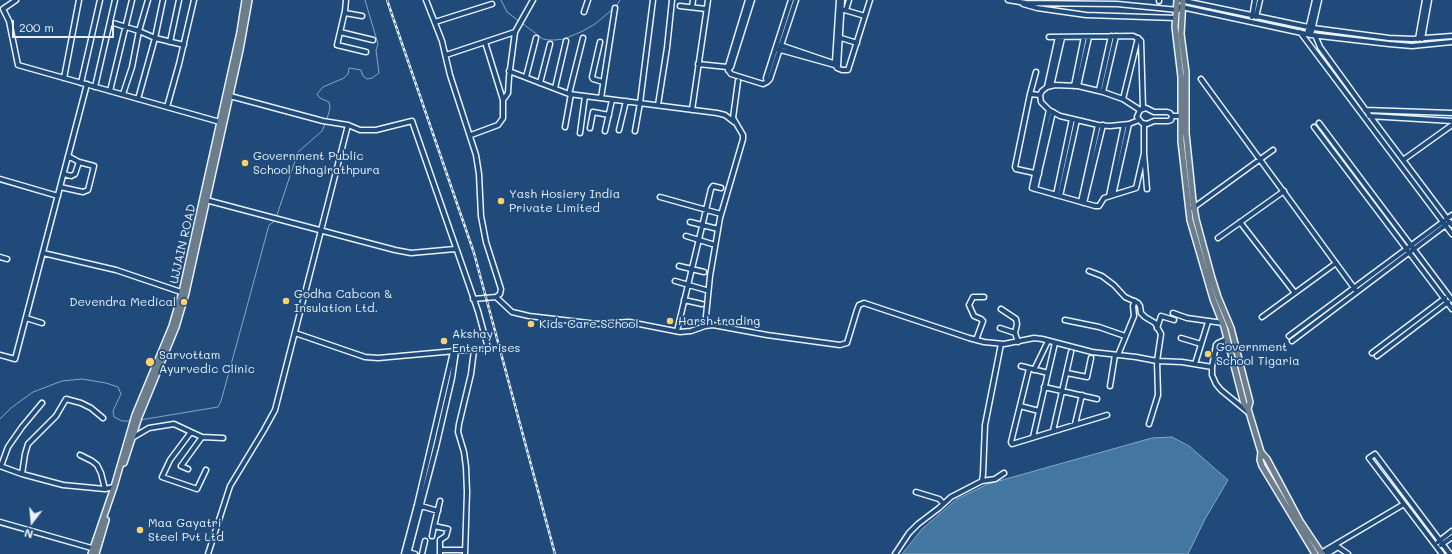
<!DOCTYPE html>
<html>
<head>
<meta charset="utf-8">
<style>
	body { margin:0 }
	#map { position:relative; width:1452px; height:554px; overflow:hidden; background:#1f4a7a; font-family:Mali,sans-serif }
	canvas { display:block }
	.north { position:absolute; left:12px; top:502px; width:40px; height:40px; -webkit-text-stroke:3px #1f4a7a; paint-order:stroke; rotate:196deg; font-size:11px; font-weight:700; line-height:16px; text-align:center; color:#e8f1f8 }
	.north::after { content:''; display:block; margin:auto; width:14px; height:18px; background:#e8f1f8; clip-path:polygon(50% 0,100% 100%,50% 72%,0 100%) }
	.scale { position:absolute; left:12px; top:20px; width:102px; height:18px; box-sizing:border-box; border:2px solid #e8f1f8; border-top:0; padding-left:5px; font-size:12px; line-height:14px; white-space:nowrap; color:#e8f1f8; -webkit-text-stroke:3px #1f4a7a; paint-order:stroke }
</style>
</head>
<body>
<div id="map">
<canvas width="1452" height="554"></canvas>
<div class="north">N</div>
<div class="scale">200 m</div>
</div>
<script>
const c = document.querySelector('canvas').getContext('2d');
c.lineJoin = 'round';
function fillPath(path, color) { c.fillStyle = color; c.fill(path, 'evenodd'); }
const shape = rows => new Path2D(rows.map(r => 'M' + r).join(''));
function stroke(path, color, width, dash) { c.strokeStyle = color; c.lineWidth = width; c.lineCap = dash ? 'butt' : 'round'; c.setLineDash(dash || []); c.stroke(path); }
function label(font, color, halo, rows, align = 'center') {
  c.font = font + ' Mali,sans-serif'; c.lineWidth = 3.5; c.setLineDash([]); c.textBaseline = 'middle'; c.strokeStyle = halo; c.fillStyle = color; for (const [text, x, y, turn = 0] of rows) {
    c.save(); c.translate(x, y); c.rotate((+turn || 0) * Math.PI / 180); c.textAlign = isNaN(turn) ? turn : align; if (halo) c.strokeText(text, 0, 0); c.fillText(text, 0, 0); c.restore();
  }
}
const water = shape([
	[1172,437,1189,446,1228,480,1205,519,1188,554,902,554,922,529,957,499,988,484,1152,438,1172,437]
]);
fillPath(water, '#4376a0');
stroke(water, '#85a7c3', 1);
stroke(shape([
	[501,0,507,12,520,22],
	[616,7,620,0],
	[523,24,543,39,548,40,555,40,564,39,583,31,595,24,613,9],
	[327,119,330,108,329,102,320,98,317,94,323,87,344,78,348,74,349,68,361,70,363,76,367,79,372,78,379,73,376,50,378,44,365,0],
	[276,218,298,152,322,131,326,122],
	[0,419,11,408,33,392,62,381,82,379,106,383,118,387,121,394,113,411,114,417,122,421,131,421],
	[140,420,218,407,221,401,246,310,269,225,275,221]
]), '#85a7c3', 1);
const minor = shape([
	[16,0,3,9,9,21,18,65,220,122],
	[346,0,345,11,337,45,366,52],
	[426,0,442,41,450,75,476,155,479,174,481,216,486,242,501,289,500,294,496,297,473,299],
	[748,0,728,66,728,70,731,67,752,0],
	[791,0,766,78,767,82,770,79,796,0],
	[1008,0,1026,3,1117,4,1178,10],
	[1180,0,1313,28,1389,38,1412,39,1452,36],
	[1159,1,1159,0],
	[1023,4,1037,8,1086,15,1176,18],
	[680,6,706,9],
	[1177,6,1311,35,1389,44,1412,46,1452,42],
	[692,7,693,0],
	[841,9,865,16],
	[846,10,849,0],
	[584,12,588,0],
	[345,13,362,16],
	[1252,17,1255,0],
	[1256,17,1260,0],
	[110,22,139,31,155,38,184,45],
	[435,22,492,4],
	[340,32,373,40],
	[1300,32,1452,234],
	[1307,34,1315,0],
	[1311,35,1319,0],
	[1315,35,1320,47,1370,116,1452,225],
	[838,37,857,43],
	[1049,37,1133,36,1139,39,1141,41,1143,108],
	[1418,39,1425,0],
	[1422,39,1429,0],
	[170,42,179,0],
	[485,42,503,100],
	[600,42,592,77,593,79,603,82],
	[780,45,833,63,835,62,839,0],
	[777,49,838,66,842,0],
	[446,55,515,32,533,0],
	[698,64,727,67],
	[836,66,837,68,842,70,848,70,870,0],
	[728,70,731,74,763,84,767,82],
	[509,71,569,94,717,113,725,115,734,122],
	[526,77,536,38],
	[64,78,79,0],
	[1201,79,1357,292],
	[81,83,100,0],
	[540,83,550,44],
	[1051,86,1062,38],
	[1074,86,1084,37],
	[1078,86,1089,37],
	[95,87,115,0],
	[1047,87,1058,37],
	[555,88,566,41],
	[1099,90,1111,36],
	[110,91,132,0],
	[1103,92,1116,36],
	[123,94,132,67,139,31,148,0],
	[569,94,583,38],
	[1030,94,1036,72],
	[230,96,323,121,348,125,360,130,376,130,412,121,478,311,488,348,378,358,365,357,295,333],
	[601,98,615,8],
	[138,99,155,38,163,0],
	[1123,99,1138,38],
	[658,105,667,48,672,0],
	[167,107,179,64,194,0],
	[692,110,708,0],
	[1049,110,1032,188,1095,206,1099,206,1104,198,1136,188,1144,153],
	[1365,110,1452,113],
	[1172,116,1171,120,1168,121,1154,121,1147,124,1142,123,1137,117,1140,110,1146,108,1154,112,1167,112,1170,113,1172,116,1181,116],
	[1369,116,1452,121],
	[1139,120,1129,124,1110,126,1098,125,1077,120,1060,116,1049,110,1041,102,1040,95,1042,91,1047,87,1055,85,1078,86,1103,92,1123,99,1140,110],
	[1319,123,1452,300],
	[1144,124,1144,153,1147,189],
	[565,127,571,94],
	[1314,127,1452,309],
	[590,128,593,112,609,115],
	[619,130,626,101],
	[605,131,612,100],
	[635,131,640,103,653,0],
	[580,133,585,96],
	[471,135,498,125,503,118,503,100,508,93,509,77,515,32],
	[1403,160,1452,125],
	[64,174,71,176,75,174,79,162],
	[1039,174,1016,169,1015,167,1030,94,1040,95],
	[0,179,58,196],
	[60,187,83,192,88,190,94,166,79,162,68,156],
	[1035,189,1053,112],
	[1056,195,1072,119],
	[1113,195,1129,124],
	[1060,196,1077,120],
	[1109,196,1124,125],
	[660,197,721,214],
	[206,200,395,250,411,253,455,249],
	[1081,202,1098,125],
	[1084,203,1103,125],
	[1193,208,1273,150],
	[690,222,718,229],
	[1240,222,1295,293],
	[686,236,712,244],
	[1218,238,1284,191],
	[43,253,116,270,184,293],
	[0,257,7,259],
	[679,266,704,272],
	[1089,271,1102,276,1114,285,1125,297,1138,303,1140,306,1141,313,1145,317,1155,323,1161,334,1157,361,1158,395,1149,424],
	[675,281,706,290],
	[496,297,512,312,529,316,597,324,629,322,680,332,691,331,705,326,713,325,767,335,840,345,847,343,857,310,859,305,864,303,969,338,984,342,1004,344,1034,338,1042,339,1092,352,1136,357,1157,361,1182,362,1212,367],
	[684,300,702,304],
	[1001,309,1016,319,1017,324,1015,333,1018,342],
	[1173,313,1187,318,1223,323],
	[1262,317,1336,263],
	[26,318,42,323],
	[1065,320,1099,327,1125,336],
	[705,326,710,276,720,218,743,139,743,135,733,118,738,81],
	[1000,328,1015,333],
	[1157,328,1161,316,1174,320],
	[677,331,711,189,713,186,721,188],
	[1289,336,1452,215],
	[1181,338,1201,344],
	[1227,339,1218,343,1216,345,1212,367,1212,375,1216,384,1221,390,1249,413],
	[976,340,983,321,981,319,974,316,969,305,973,297,984,297],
	[1292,341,1447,224],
	[1372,353,1445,298],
	[0,355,15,359,87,84],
	[1118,355,1134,316,1133,306,1135,301],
	[1377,356,1448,302],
	[1195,364,1208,322],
	[1021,366,1048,373],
	[1029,369,1011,442,1012,444,1107,415],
	[1034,370,1048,341],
	[1067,373,1087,377,1091,358],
	[1110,386,1115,355],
	[1044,387,1097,399],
	[1020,406,1039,411],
	[1075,424,1082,395],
	[1053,431,1071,352],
	[191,432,202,437,223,438],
	[1033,437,1055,343],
	[132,438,149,428,174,424,191,432,170,460,162,477,197,489,206,470],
	[80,455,92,461,97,465,101,473,105,489],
	[0,466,22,474,63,485,105,489,114,487],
	[1,466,8,447,22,427,42,403],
	[188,469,181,466,202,437],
	[22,474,25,454,28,444,56,416,66,399,81,403,91,408,103,418],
	[982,481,995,479,1004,473],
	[916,492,939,499,943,503],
	[418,505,438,511],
	[0,522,95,549],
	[432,536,434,526],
	[1438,542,1452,531],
	[1441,545,1452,537],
	[407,550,408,552,415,554],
	[440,550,465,550],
	[1321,553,1404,504],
	[208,554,230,486,264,430,275,410,348,125],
	[404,554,417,505,453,352],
	[408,554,436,447,452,378,456,351],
	[422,554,425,541],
	[440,554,440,540,446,536,448,529,434,526,440,501],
	[465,554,467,492,466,467,464,452,458,432,459,424,471,374,474,350],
	[895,554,909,533,918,524,939,508,951,497,982,481,983,474,985,425,1001,344],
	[1327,554,1338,547,1348,554],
	[1442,554,1369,458,1375,454,1450,554]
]);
const major = shape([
	[1177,0,1175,27,1181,77,1181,141,1190,220,1213,299,1224,327,1244,404,1248,409,1261,452,1260,460,1262,466,1315,554],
	[1183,0,1181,34,1186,72,1186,133,1193,201,1196,219,1212,278,1218,297,1231,328,1243,375,1250,402,1248,409],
	[1261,452,1267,459,1300,521,1322,554],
	[124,463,139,417,176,327,186,293,240,50,249,0],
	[91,554,114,487,135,415,172,326,182,292,240,32,245,0],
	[96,554,106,520]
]);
stroke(minor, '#e8f1f8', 7);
stroke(major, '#e8f1f8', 8);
stroke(minor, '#1f4a7a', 4);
stroke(major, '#6c7d8c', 5);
const rail = shape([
	[387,0,474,253,555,554]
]);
stroke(rail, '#e8f1f8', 2.5);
stroke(rail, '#1f4a7a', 1, [3]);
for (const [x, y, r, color] of [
	[245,163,4,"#ffd166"],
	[501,201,4,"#ffd166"],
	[286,301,4,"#ffd166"],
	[184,302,4,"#ffd166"],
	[670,321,4,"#ffd166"],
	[531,324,4,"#ffd166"],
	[444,341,4,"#ffd166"],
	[1208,354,4,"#ffd166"],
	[150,362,5,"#ffd166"],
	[140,530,4,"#ffd166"]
]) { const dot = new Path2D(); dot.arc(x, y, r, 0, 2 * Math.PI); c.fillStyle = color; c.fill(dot); stroke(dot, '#1f4a7a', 1.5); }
label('12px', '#e8f1f8', '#1f4a7a', [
	["Government Public",253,156],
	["School Bhagirathpura",253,170],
	["Yash Hosiery India",509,194],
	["Private Limited",509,208],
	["Godha Cabcon &",294,294],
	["Insulation Ltd.",294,308],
	["Devendra Medical",176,302,"right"],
	["Harsh trading",678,321],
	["Kids Care School",539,324],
	["Akshay",452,334],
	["Enterprises",452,348],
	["Government",1216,347],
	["School Tigaria",1216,361],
	["Sarvottam",159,355],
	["Ayurvedic Clinic",159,369],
	["Maa Gayatri",148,523],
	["Steel Pvt Ltd",148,537]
], 'left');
label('12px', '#e8f1f8', '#1f4a7a', [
	["UJJAIN ROAD",183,244,-77]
]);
</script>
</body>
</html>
